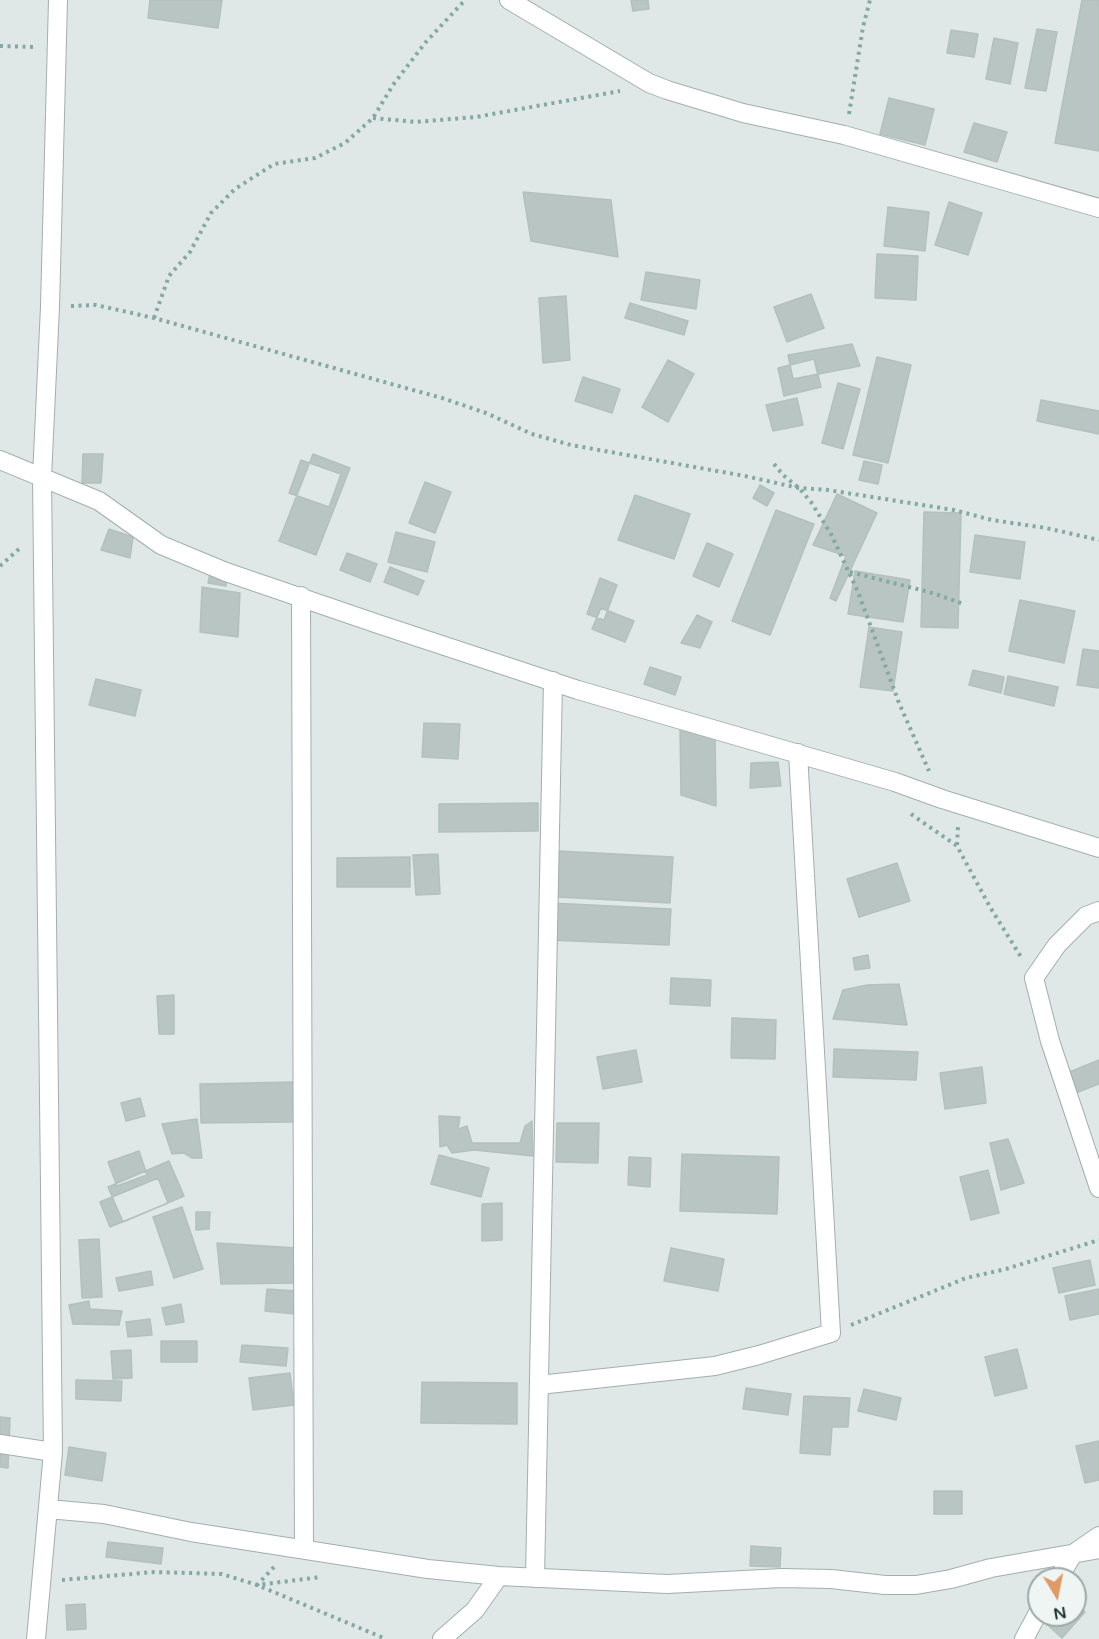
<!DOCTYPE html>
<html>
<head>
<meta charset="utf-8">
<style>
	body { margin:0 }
	#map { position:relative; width:1099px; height:1639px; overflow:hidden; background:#dfe8e6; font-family:"Varela Round",sans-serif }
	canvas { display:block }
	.north { position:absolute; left:1027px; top:1567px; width:60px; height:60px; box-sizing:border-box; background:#eff5f3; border:2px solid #9da9a7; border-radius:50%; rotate:170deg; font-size:16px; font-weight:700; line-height:24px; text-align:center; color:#223634 }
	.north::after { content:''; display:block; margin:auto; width:21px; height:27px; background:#df9a66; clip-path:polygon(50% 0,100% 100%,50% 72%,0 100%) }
</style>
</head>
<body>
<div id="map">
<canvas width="1099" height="1639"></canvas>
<div class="north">N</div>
</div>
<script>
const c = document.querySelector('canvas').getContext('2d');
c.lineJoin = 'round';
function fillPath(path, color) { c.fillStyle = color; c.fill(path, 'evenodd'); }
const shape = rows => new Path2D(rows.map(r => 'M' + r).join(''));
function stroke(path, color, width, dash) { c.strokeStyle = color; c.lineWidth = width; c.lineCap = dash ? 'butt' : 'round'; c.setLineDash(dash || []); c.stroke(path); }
const building = shape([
	[150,0,222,0,218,28,148,18,150,0],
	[631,0,648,0,649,9,633,11,631,0],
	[1082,0,1099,0,1099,151,1055,143,1082,0],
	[1037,29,1057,32,1046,91,1025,88,1037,29],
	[951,30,978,34,974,57,947,53,951,30],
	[994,38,1018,43,1010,84,986,79,994,38],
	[889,98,934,109,925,145,880,134,889,98],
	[974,123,1007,132,997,162,964,152,974,123],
	[523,192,611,200,618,257,531,241,523,192],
	[949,202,982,213,968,255,935,245,949,202],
	[888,207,929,212,925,251,884,246,888,207],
	[877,254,918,256,916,300,875,298,877,254],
	[646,272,700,280,696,309,641,300,646,272],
	[811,294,824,328,787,342,774,307,811,294],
	[566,296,570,360,543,363,539,298,566,296],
	[630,303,688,321,684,335,625,318,630,303],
	[852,344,860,366,793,379,788,355,852,344],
	[877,357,911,365,888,463,853,455,877,357],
	[814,359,821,387,784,396,778,368,814,359],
	[668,360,694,374,668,422,642,407,668,360],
	[583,377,620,389,612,413,575,401,583,377],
	[838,383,860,389,843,449,822,443,838,383],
	[797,398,803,425,773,431,766,405,797,398],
	[1041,400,1099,411,1099,434,1037,421,1041,400],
	[83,454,103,454,101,483,82,483,83,454],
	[313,454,350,468,316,555,279,541,313,454],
	[301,460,341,474,329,507,289,493,301,460],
	[864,461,882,465,878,484,859,480,864,461],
	[425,482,451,492,435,533,409,523,425,482],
	[760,485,774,493,767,506,753,498,760,485],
	[837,494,877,513,836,601,830,598,846,556,813,545,837,494],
	[635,495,690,514,674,559,618,540,635,495],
	[776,510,814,524,770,635,732,621,776,510],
	[924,512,961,513,958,628,921,627,924,512],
	[109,529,133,537,130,558,101,550,109,529],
	[396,532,435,542,427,572,388,562,396,532],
	[975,535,1025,542,1020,579,970,572,975,535],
	[707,543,733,554,719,587,693,576,707,543],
	[347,553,377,564,370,582,340,570,347,553],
	[390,567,424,581,418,595,384,582,390,567],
	[211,569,227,570,226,586,208,583,211,569],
	[855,571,910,580,903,622,848,614,855,571],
	[600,578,617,585,604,620,587,614,600,578],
	[202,587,240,593,238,637,200,632,202,587],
	[1020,600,1075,611,1064,663,1009,651,1020,600],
	[601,608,634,621,625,642,592,629,601,608],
	[697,615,712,622,700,648,681,643,697,615],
	[869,627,902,632,893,691,860,687,869,627],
	[1083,649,1099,651,1099,688,1077,685,1083,649],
	[650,667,681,677,675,695,644,684,650,667],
	[973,670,1004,677,1001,693,969,685,973,670],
	[1008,676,1058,687,1054,706,1004,694,1008,676],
	[96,679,141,690,135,716,89,705,96,679],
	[424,723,460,724,458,759,422,757,424,723],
	[680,727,715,734,716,806,681,795,680,727],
	[778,762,781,786,750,788,751,763,778,762],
	[538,803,538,831,439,832,439,804,538,803],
	[559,851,673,857,670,903,557,897,559,851],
	[438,854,440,894,416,895,413,855,438,854],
	[410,857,410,887,337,887,337,858,410,857],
	[897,863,910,901,859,917,847,879,897,863],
	[551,903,671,909,669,945,549,940,551,903],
	[868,955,870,968,855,970,853,958,868,955],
	[671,978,711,980,710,1006,670,1004,671,978],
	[899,984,907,1025,833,1019,843,990,867,985,899,984],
	[174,995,174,1034,159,1034,157,996,174,995],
	[732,1018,776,1020,775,1059,731,1058,732,1018],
	[834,1049,918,1052,916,1080,833,1077,834,1049],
	[636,1050,642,1082,603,1089,597,1057,636,1050],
	[1099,1060,1099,1084,1076,1093,1067,1073,1099,1060],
	[982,1067,986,1103,945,1109,940,1073,982,1067],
	[294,1082,294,1122,201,1123,200,1084,294,1082],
	[140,1098,145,1116,126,1121,121,1103,140,1098],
	[439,1116,460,1117,458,1129,467,1126,472,1143,520,1143,525,1126,532,1121,533,1156,474,1150,452,1153,447,1145,440,1147,439,1116],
	[197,1119,202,1158,192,1158,184,1153,172,1154,162,1124,197,1119],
	[557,1123,599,1123,598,1163,556,1162,557,1123],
	[1008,1139,1024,1183,1001,1190,990,1143,1008,1139],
	[139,1151,147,1175,117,1186,108,1162,139,1151],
	[682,1154,779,1157,777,1214,680,1211,682,1154],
	[439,1155,489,1168,481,1197,431,1184,439,1155],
	[629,1157,651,1158,650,1187,628,1185,629,1157],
	[169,1161,184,1196,123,1222,108,1187,169,1161],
	[988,1170,999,1213,971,1220,960,1177,988,1170],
	[158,1178,168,1203,110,1227,100,1202,158,1178],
	[502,1203,502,1240,482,1241,482,1204,502,1203],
	[182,1207,203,1269,174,1278,153,1217,182,1207],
	[196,1212,210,1212,209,1229,196,1230,196,1212],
	[99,1239,102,1297,82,1298,79,1240,99,1239],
	[217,1243,297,1248,295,1283,221,1284,217,1243],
	[671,1248,724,1259,718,1291,664,1281,671,1248],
	[1090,1260,1095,1285,1059,1293,1053,1268,1090,1260],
	[151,1271,153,1285,119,1291,116,1278,151,1271],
	[267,1289,297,1291,295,1314,265,1311,267,1289],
	[1099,1289,1099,1314,1070,1320,1065,1296,1099,1289],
	[89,1301,90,1309,122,1311,119,1325,73,1324,69,1305,89,1301],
	[181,1304,184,1322,166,1325,162,1308,181,1304],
	[150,1319,152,1335,128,1337,126,1322,150,1319],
	[161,1341,197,1341,197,1362,161,1362,161,1341],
	[242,1345,288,1348,286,1366,240,1362,242,1345],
	[1017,1349,1027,1388,995,1396,985,1357,1017,1349],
	[131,1350,132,1378,113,1379,111,1351,131,1350],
	[290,1373,294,1405,253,1410,249,1378,290,1373],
	[76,1380,122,1381,121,1401,76,1399,76,1380],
	[422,1382,517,1383,517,1424,421,1423,422,1382],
	[746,1388,791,1394,788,1415,743,1409,746,1388],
	[864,1389,901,1398,896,1420,858,1411,864,1389],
	[804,1396,850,1398,848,1427,832,1427,830,1455,800,1453,804,1396],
	[0,1417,10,1418,8,1468,0,1467,0,1417],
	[1099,1441,1099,1480,1085,1483,1076,1446,1099,1441],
	[69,1447,106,1453,102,1481,65,1475,69,1447],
	[934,1491,962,1491,962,1514,934,1514,934,1491],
	[108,1542,163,1548,161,1564,106,1557,108,1542],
	[751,1546,781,1548,780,1567,750,1566,751,1546],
	[85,1604,86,1629,67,1630,66,1605,85,1604],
	[1075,1604,1085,1612,1062,1638,1042,1620,1047,1615,1075,1615,1075,1604]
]);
fillPath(building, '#b8c5c2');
stroke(building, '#b3c1bd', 1.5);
const street = shape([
	[509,0,649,83,667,90,743,113,844,135,1099,208],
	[0,460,99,501,161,545,226,572,378,624,578,690,895,782,942,799,1099,848],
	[301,596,304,1549],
	[1099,911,1086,916,1057,945,1034,978,1050,1041,1099,1188],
	[539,1385,715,1366,759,1355,831,1333,798,753],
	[0,1444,53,1452],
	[48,1509,104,1514,191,1532,428,1569,499,1576,667,1584,782,1578,831,1579,885,1585,916,1585,951,1579,991,1568,1099,1549],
	[535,1578,553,681],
	[1058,1579,1073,1554,1099,1536],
	[36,1639,53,1452,42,477,50,307,58,0],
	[442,1639,475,1610,499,1576],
	[1024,1639,1039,1611]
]);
stroke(street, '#a3afad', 20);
stroke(shape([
	[0,46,36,47],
	[849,114,863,27,870,0],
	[373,118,416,122,476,117,620,91],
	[71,306,96,305,154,318,377,380,442,398,486,413,532,434,571,445,745,476,799,488,828,490,954,510,992,520,1046,528,1099,540],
	[154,318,169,276,190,252,211,213,235,189,274,164,315,158,345,143,373,118,393,85,425,43,465,0],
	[774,464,783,475,799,488,811,502,831,534,858,592,899,703,929,771],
	[0,566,20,548],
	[850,572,929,592,964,604],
	[911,814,957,846,990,907,1021,957],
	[957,845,958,826],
	[851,1325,966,1278,1006,1269,1099,1240],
	[274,1567,257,1585,386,1639],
	[62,1580,154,1572,222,1574,257,1585,321,1577]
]), '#84a8a3', 4, [3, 4.5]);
stroke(street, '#fff', 18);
</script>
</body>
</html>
